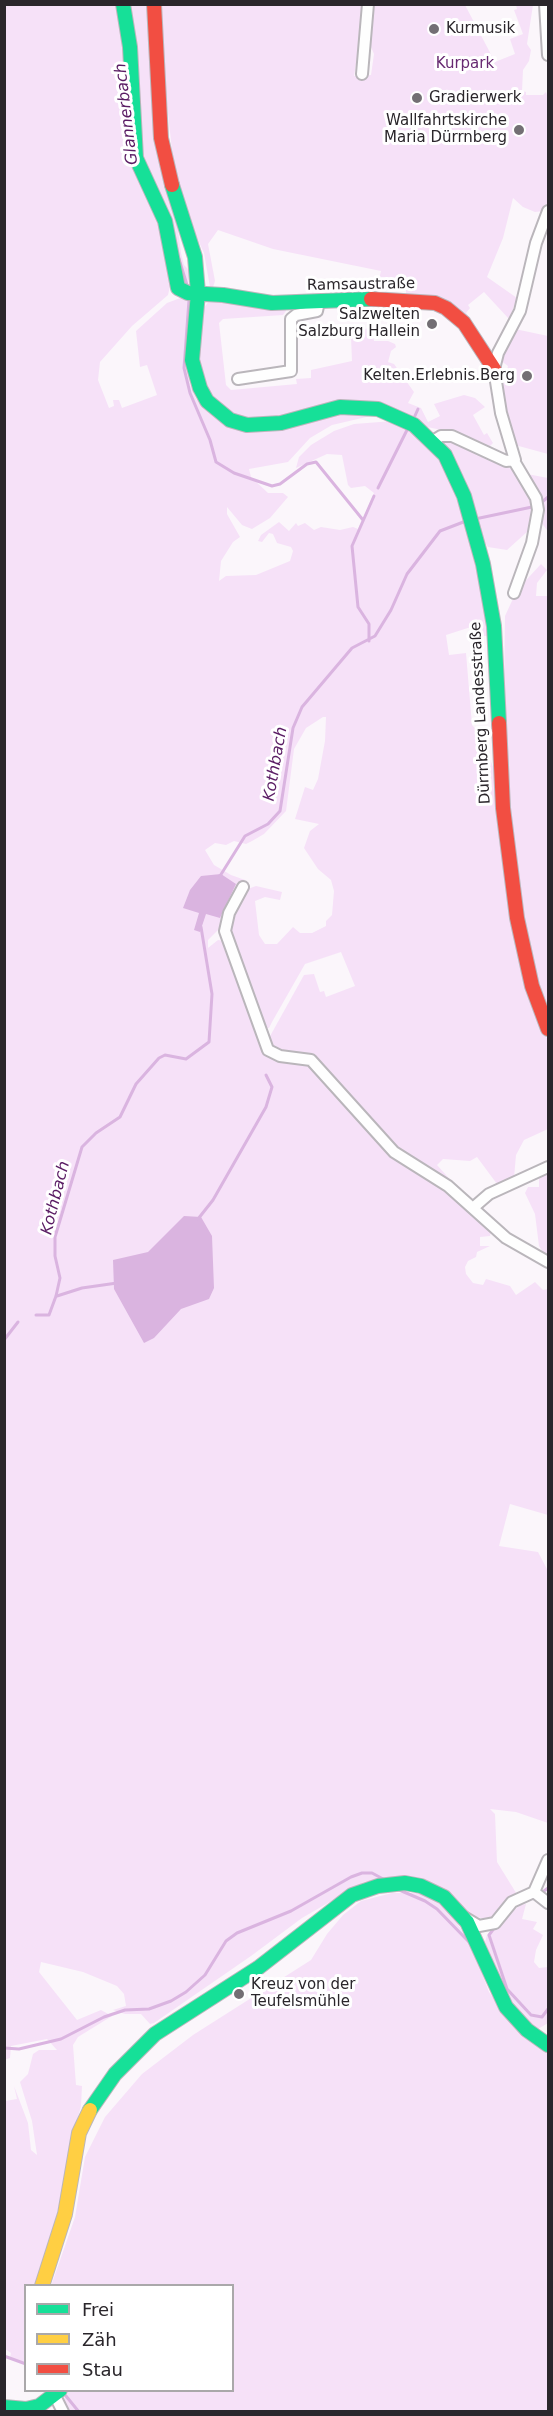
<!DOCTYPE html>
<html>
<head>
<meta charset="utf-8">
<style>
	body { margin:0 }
	#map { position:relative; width:553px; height:2416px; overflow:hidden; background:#fbf6fb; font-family:"DejaVu Sans",sans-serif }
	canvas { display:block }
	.frame { position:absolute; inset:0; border:6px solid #2a262b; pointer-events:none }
	.legend { position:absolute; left:24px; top:2284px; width:210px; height:108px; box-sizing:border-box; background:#fff; border:2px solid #aaa8aa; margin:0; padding:8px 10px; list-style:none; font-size:18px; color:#2a262b }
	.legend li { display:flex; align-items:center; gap:12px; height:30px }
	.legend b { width:30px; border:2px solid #aaa8aa }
</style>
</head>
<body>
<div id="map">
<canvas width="553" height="2416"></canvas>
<div class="frame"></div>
<ul class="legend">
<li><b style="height:8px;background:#16e098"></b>Frei</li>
<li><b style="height:8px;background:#ffcf43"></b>Zäh</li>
<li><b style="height:8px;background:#f24e42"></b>Stau</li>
</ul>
</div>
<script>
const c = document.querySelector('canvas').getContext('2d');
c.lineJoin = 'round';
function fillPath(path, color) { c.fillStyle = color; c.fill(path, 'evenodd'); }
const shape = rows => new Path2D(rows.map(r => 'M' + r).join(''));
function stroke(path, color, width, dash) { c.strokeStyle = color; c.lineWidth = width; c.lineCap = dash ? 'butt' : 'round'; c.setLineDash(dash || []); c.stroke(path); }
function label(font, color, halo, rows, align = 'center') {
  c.font = font + ' "DejaVu Sans",sans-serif'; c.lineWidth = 6; c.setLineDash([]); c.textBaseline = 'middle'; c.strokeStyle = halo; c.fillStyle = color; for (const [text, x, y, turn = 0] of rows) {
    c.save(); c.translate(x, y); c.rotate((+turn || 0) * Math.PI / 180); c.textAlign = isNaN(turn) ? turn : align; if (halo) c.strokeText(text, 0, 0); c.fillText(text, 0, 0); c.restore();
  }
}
fillPath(shape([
	[5,5,121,5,128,44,135,161,137,171,152,196,164,227,171,282,168,295,132,326,100,362,98,380,109,408,114,406,113,400,119,400,122,408,157,395,147,365,140,367,136,331,167,303,183,297,190,300,193,305,187,354,190,384,196,399,217,419,229,426,257,431,276,429,341,412,369,412,375,415,332,425,310,438,288,462,249,469,251,477,268,493,283,493,288,497,270,518,252,529,242,525,227,507,227,514,240,537,233,542,221,561,219,581,226,576,256,575,290,561,293,551,291,547,277,543,273,534,269,533,262,542,258,541,261,535,279,522,289,531,296,523,298,526,305,523,314,530,321,527,340,530,353,527,358,529,374,493,365,486,351,488,348,485,342,455,327,454,296,468,299,457,311,445,334,431,354,424,393,421,414,431,430,445,448,473,461,512,484,598,489,636,483,636,477,625,446,635,449,655,466,653,472,725,488,743,486,750,495,771,502,852,516,943,525,981,548,1041,548,1129,524,1140,516,1155,514,1178,497,1184,477,1157,470,1161,443,1159,437,1165,464,1195,397,1151,314,1055,303,1061,319,1072,399,1160,462,1200,491,1231,490,1236,480,1237,480,1246,490,1246,477,1252,476,1257,468,1261,465,1267,466,1274,473,1283,483,1285,486,1279,510,1286,516,1295,535,1282,543,1290,548,1289,548,1515,510,1504,499,1546,538,1552,548,1571,548,1823,516,1812,490,1809,495,1814,497,1862,518,1896,489,1920,473,1916,428,1884,408,1878,388,1877,364,1882,302,1918,251,1956,154,2023,150,2024,141,2014,125,2014,113,2010,126,2006,124,1994,117,1986,83,1972,41,1962,39,1972,77,2020,101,2010,112,2016,78,2037,73,2045,76,2085,82,2086,81,2106,70,2147,66,2179,38,2285,26,2286,25,2362,10,2358,11,2353,5,2349,4,2099,5,2101,17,2099,14,2086,28,2123,31,2150,37,2155,32,2121,20,2082,28,2074,33,2054,39,2050,57,2050,47,2039,11,2046,10,2058,4,2060],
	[323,717,326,717,325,741,318,779,313,790,305,787,295,819,319,824,310,831,304,848,318,869,331,880,334,891,332,915,326,921,326,926,312,933,300,933,293,927,277,944,265,944,259,935,255,901,265,897,280,900,282,892,256,886,245,890,241,895,233,910,228,928,263,1028,269,1028,272,1022,305,964,341,952,355,986,326,997,324,991,320,992,314,974,304,975,264,1047,228,945,224,941,218,940,208,948,208,940,221,927,245,880,231,875,214,865,205,850,215,843,226,845,234,841,246,844,252,841,264,834,286,811,294,749,306,728],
	[126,5,149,5,181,253,184,265,190,271,188,286,183,286,141,165],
	[161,5,366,5,354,76,371,75,374,54,369,42,370,5,465,5,495,62,515,54,510,39,523,34,514,10,517,9,516,5,533,5,527,44,531,50,529,61,523,70,522,91,526,92,526,95,543,95,546,92,548,98,548,204,544,211,535,212,523,207,513,198,503,238,487,277,517,298,509,319,484,292,468,305,470,308,466,313,469,317,465,320,406,296,406,289,388,290,389,279,379,279,381,271,273,249,218,230,208,244,215,281,213,287,210,287,204,253,192,227,179,187,172,151,162,56],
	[215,300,286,309,286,311,283,315,223,319,219,323,226,385,231,390,297,384,296,379,311,378,311,370,352,361,351,337,371,326,374,341,388,341,395,344,396,347,391,351,388,362,394,364,414,392,408,403,421,408,428,422,440,416,434,404,464,395,475,398,485,407,473,415,484,435,487,433,493,443,488,448,474,450,515,471,534,499,533,524,528,531,507,550,488,547,484,541,465,479,443,442,447,431,427,427,407,414,375,402,355,401,322,404,301,414,265,421,239,417,228,412,206,389,198,367,203,309,209,301],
	[515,329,548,336,548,454,515,445,510,435,497,368,507,370,508,366,500,360],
	[527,474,548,478,547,530,540,521],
	[541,564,547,570,537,583,536,596,548,596,548,1010,541,995,521,906,507,790,504,694,505,616,517,590],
	[548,1171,548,1260,539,1246,535,1214,525,1193,528,1187,539,1187,539,1176],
	[392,1893,417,1893,437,1900,452,1915,471,1945,489,1992,515,2027,548,2051,548,2411,66,2411,64,2399,67,2391,232,2390,232,2286,51,2286,75,2217,85,2157,105,2117,142,2074,193,2035,311,1960,327,1934,343,1915,361,1901],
	[526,1904,522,1919,537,1922,533,1929,543,1935,536,1950,534,1962,539,1968,548,1967,548,2023,538,2029,533,2029,512,2008,485,1942,487,1935,520,1905]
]), '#f6e1f8');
fillPath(shape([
	[221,874,236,884,220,918,206,914,200,932,194,930,199,913,183,908,190,890,201,876],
	[184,1216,201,1217,212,1236,214,1288,209,1299,181,1309,154,1338,144,1343,114,1289,113,1260,148,1252]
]), '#dab4e0');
stroke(shape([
	[179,259,187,285],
	[189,300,184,368,190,393,210,440,216,462,234,473,272,486,280,484,307,464,316,462,363,520],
	[414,418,418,409],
	[378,488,408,428],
	[542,502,548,497],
	[475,519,532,507],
	[369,641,369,624,358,607,352,546,374,496],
	[220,876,245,836,268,824,280,811,293,728,302,707,352,648,375,636,391,610,407,574,440,531,466,521],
	[198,1219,213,1200,266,1107,272,1087,266,1075],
	[57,1296,82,1288,117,1283],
	[36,1315,49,1315,56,1296,60,1278,55,1256,55,1237,82,1147,96,1133,120,1117,136,1084,159,1058,165,1055,186,1059,209,1042,212,994,201,927],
	[4,1340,18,1322],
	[397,1889,425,1901,437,1909,468,1941],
	[540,1894,548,1888],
	[495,1927,489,1935,507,1989,531,2015,542,2017,548,2009],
	[4,2048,19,2049,61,2039,104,2017,125,2010,149,2009,171,2001,186,1992,205,1975,226,1941,237,1933,291,1911,351,1877,362,1873,372,1873,385,1880],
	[4,2356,26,2364],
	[66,2396,79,2412]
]), '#dab4e0', 3);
const street = shape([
	[545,4,548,55],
	[362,74,368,4],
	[238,379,291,371,291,319,296,315,317,311,319,302],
	[433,441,441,436,452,436,506,461,515,460,501,413,494,369,498,353,520,311,536,243,548,211],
	[514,461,536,498,538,510,532,543,514,593],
	[243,887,229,913,225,931,268,1050,280,1056,311,1060,394,1152,448,1186,506,1238,548,1262],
	[474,1207,489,1194,548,1167],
	[534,1892,548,1903],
	[464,1917,479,1926,495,1923,512,1902,534,1892,548,1860],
	[55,2396,63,2412]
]);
const fast = shape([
	[123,4,130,47,136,158,165,221,178,288,188,293,223,295,272,303,371,299],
	[172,185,195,257,198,293,192,360,200,388,207,401,230,420,247,425,281,423,340,407,378,409,414,425,445,455,464,496,483,564,494,626,499,723],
	[90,2110,115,2074,155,2034,258,1968,352,1895,378,1886,405,1883,421,1886,444,1897,467,1922,506,2007,527,2030,548,2045],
	[4,2407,26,2409,39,2406,60,2390]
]);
const slow = shape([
	[42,2286,65,2214,79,2133,90,2110]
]);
const jam = shape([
	[154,4,161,138,172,185],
	[371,299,435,303,446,308,464,323,494,369],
	[499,723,503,808,517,918,532,986,548,1029]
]);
stroke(street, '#bab6bb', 14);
stroke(fast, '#bab6bb', 16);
stroke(slow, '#bab6bb', 16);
stroke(jam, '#bab6bb', 16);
stroke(street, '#fefefe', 10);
stroke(fast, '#16e098', 14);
stroke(slow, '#ffcf43', 14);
stroke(jam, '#f24e42', 14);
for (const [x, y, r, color] of [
	[434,29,6,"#736f74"],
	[417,98,6,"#736f74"],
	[519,130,6,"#736f74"],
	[432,324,6,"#736f74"],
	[527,376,6,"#736f74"],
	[239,1994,6,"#736f74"]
]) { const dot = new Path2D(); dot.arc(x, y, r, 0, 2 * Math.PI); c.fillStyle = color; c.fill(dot); stroke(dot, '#fff', 2); }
label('15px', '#2a262b', '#fff', [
	["Kurmusik",446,29],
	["Gradierwerk",429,98],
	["Wallfahrtskirche",507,121,"right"],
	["Maria Dürrnberg",507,138,"right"],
	["Salzwelten",420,315,"right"],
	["Salzburg Hallein",420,332,"right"],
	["Kelten.Erlebnis.Berg",515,376,"right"],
	["Kreuz von der",251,1985],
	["Teufelsmühle",251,2002]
], 'left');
label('15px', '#672971', '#fff', [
	["Kurpark",465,64]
]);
label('15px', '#2a262b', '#fff', [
	["Ramsaustraße",361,285,-1],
	["Dürrnberg Landesstraße",481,713,-93]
]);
label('italic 16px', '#5a1c64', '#fff', [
	["Glannerbach",127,114,-97],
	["Kothbach",276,764,-80],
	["Kothbach",56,1198,-76]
]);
</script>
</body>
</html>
